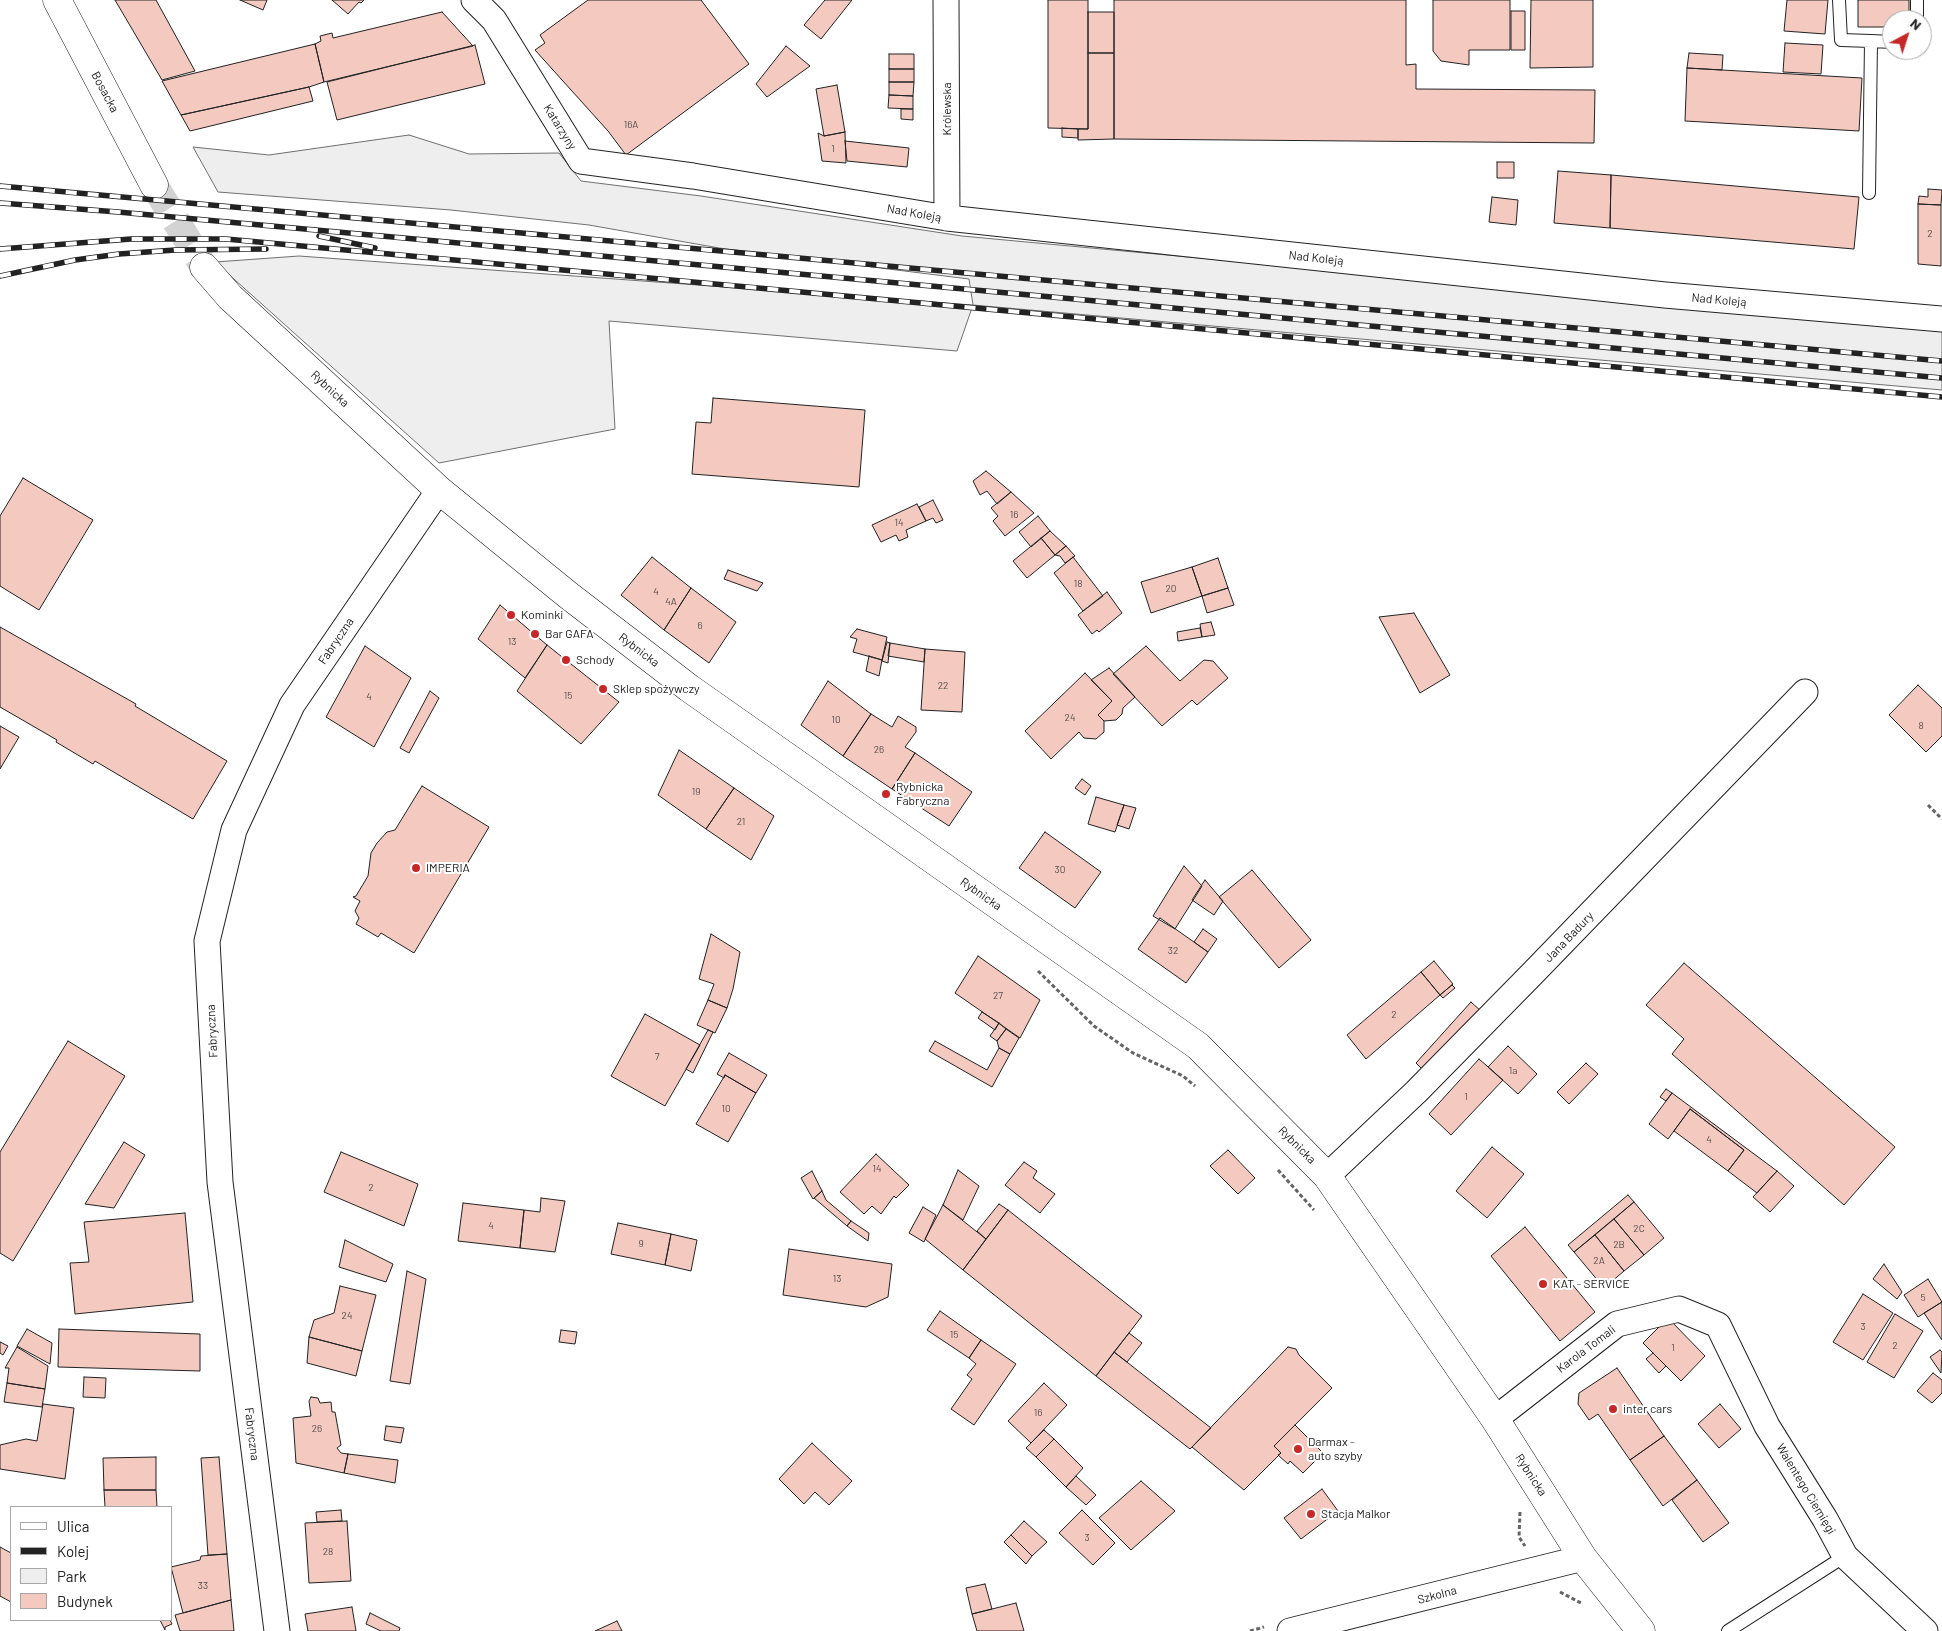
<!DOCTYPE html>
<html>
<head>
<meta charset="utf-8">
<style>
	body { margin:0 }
	#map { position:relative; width:1942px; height:1631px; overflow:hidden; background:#fff; font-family:Barlow,sans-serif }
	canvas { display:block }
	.legend { position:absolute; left:10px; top:1506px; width:162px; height:115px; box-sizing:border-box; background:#fff; border:1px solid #a7a7a7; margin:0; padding:6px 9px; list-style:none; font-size:15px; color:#222 }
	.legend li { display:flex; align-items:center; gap:10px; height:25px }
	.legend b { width:25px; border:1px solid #a7a7a7 }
	.north { position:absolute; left:1882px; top:10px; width:50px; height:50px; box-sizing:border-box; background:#fff; border:1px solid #a7a7a7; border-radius:50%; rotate:40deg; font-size:14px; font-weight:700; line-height:20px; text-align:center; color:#222 }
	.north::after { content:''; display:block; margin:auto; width:18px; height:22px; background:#c62828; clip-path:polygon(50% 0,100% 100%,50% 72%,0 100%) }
</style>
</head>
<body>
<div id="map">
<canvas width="1942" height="1631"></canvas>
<ul class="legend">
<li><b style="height:6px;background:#fff"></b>Ulica</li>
<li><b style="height:6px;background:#222"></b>Kolej</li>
<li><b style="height:14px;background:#eee"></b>Park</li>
<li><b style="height:14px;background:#f3c9c0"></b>Budynek</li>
</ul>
<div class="north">N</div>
</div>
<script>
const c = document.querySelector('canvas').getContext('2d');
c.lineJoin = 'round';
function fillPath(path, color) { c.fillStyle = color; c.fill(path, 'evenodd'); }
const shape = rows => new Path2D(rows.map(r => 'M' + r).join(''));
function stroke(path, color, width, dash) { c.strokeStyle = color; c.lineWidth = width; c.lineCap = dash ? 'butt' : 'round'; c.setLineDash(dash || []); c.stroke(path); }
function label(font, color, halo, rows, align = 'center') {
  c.font = font + ' Barlow,sans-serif'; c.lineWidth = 4; c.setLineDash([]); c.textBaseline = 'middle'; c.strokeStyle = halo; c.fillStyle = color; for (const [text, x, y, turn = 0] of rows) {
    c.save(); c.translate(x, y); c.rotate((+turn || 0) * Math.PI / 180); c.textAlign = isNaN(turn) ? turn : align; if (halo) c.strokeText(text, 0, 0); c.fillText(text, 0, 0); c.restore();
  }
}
const green = shape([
	[409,135,469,154,559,153,581,181,701,196,962,236,1942,327,1942,390,973,305,957,351,609,321,615,429,439,463,215,262,299,256,973,305,969,279,719,248,589,225,451,210,218,192,193,147,269,155,409,135]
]);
fillPath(green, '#eee');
stroke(green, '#6f6f6f', 1);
const building = shape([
	[115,0,156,0,195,71,162,80,115,0],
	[240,0,267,0,263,10,240,0],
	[332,0,364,0,361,3,359,2,348,14,332,0],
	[588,0,701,0,749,64,626,155,608,131,535,50,545,43,540,35,588,0],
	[825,0,852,0,821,39,804,25,825,0],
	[1048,0,1088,0,1088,129,1048,128,1048,0],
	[1114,0,1406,0,1406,65,1416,64,1416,89,1595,90,1594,143,1114,139,1114,0],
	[1433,0,1510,0,1510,50,1469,50,1469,65,1441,61,1433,51,1433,0],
	[1531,0,1593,0,1593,67,1530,68,1531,0],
	[1787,0,1828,0,1825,34,1784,31,1787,0],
	[1858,0,1909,0,1909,20,1892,20,1892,27,1858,27,1858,0],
	[1511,11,1525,11,1525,50,1511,50,1511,11],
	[442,12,473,46,324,82,315,44,321,41,320,36,332,33,333,38,442,12],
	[1088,12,1114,12,1114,53,1088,53,1088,12],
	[1785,43,1823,45,1821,74,1783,72,1785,43],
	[315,44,324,82,309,87,181,115,162,81,315,44],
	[475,45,485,84,337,120,327,82,475,45],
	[786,46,810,66,767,97,756,84,786,46],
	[1088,53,1114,53,1114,139,1078,140,1078,129,1088,129,1088,53],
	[1689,53,1723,55,1722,70,1687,68,1689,53],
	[889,54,914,54,914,69,889,69,889,54],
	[1687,68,1862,78,1859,131,1685,121,1687,68],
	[889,69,914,69,914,82,889,82,889,69],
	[889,82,914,82,913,96,889,95,889,82],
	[837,85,845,132,824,136,816,89,837,85],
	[309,87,313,101,190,131,181,115,309,87],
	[889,95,913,96,913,109,888,108,889,95],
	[901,109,913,109,913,120,901,119,901,109],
	[1062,128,1078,129,1078,138,1062,137,1062,128],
	[845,132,846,163,822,161,818,133,824,136,845,132],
	[845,141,909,148,907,167,847,161,845,141],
	[1497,162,1514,162,1514,178,1497,178,1497,162],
	[1558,171,1611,175,1610,228,1554,223,1558,171],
	[1611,175,1859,197,1854,249,1610,228,1611,175],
	[1928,189,1942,190,1941,205,1918,204,1919,196,1928,197,1928,189],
	[1492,197,1518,200,1516,225,1489,222,1492,197],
	[1918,204,1941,205,1941,266,1918,264,1918,204],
	[713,398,865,410,859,487,692,474,696,422,711,423,713,398],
	[986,471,1011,492,997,504,987,491,980,495,973,481,986,471],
	[23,478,93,520,39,610,0,586,0,516,23,478],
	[1011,492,1034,513,1005,536,993,521,998,516,991,508,1011,492],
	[933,500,943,520,936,523,933,518,926,521,919,507,933,500],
	[917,504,926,521,906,530,908,537,899,541,896,535,881,542,872,525,917,504],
	[1038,516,1050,531,1031,547,1019,532,1038,516],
	[1050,531,1066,546,1055,555,1041,538,1050,531],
	[1041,538,1055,555,1027,578,1013,561,1041,538],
	[1066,546,1075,556,1065,563,1060,556,1055,555,1066,546],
	[652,557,691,588,664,630,621,595,652,557],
	[1073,557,1103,596,1083,611,1054,573,1073,557],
	[1218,558,1228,588,1202,596,1192,567,1218,558],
	[1192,567,1202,596,1151,613,1141,582,1192,567],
	[728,570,763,583,757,591,724,579,728,570],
	[691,588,736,622,709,663,664,630,691,588],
	[1228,588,1234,605,1207,613,1202,596,1228,588],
	[1107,592,1122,613,1099,632,1097,630,1092,634,1078,615,1107,592],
	[500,605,547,645,525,678,478,639,500,605],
	[1414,613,1450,675,1420,693,1379,617,1414,613],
	[1211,622,1215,635,1202,637,1200,624,1211,622],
	[0,627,136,704,135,706,227,761,193,819,95,761,93,764,56,742,57,740,0,707,0,627],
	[1200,628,1202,637,1178,641,1177,632,1200,628],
	[857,629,887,637,882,660,853,652,857,639,850,637,857,629],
	[887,642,890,643,888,663,882,661,887,642],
	[890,643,925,649,924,662,888,656,890,643],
	[547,645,619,702,581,744,517,691,547,645],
	[365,646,411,678,374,747,326,717,365,646],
	[1146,646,1180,681,1204,660,1213,661,1228,678,1197,705,1192,700,1162,726,1113,674,1146,646],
	[925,649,965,652,962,712,921,710,925,649],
	[869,656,882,660,879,676,866,671,869,656],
	[1109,668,1135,697,1123,708,1122,714,1116,720,1104,721,1098,715,1112,701,1091,680,1109,668],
	[1085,673,1112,701,1098,715,1104,721,1104,732,1096,739,1084,738,1079,732,1051,759,1025,731,1085,673],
	[828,681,871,714,843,756,801,725,828,681],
	[1918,685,1942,708,1942,736,1926,752,1889,715,1918,685],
	[430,691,439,698,409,753,400,748,430,691],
	[871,714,892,727,898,716,916,727,916,732,905,747,915,753,892,789,843,756,871,714],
	[0,726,19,737,0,769,0,726],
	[679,750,734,788,706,829,658,795,679,750],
	[915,753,972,792,949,826,892,789,915,753],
	[1082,779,1091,786,1085,795,1075,788,1082,779],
	[422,786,489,827,414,953,381,933,378,937,356,924,359,918,355,911,360,901,353,897,356,896,368,876,371,853,377,843,387,832,395,830,422,786],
	[734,788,774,816,751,860,706,829,734,788],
	[1096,797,1124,805,1115,832,1088,824,1096,797],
	[1124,805,1136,808,1129,829,1117,825,1124,805],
	[1045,832,1101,872,1075,908,1019,868,1045,832],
	[1184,866,1202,886,1175,929,1153,916,1184,866],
	[1252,870,1311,940,1279,968,1219,897,1252,870],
	[1205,880,1223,901,1214,915,1192,900,1205,880],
	[1160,918,1208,952,1186,983,1138,949,1160,918],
	[1203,929,1217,939,1208,952,1194,942,1203,929],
	[711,934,740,952,733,989,727,1008,708,1000,714,984,699,979,711,934],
	[978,956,1040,1000,1020,1038,955,993,978,956],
	[1434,961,1453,984,1440,995,1421,972,1434,961],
	[1684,963,1895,1147,1844,1205,1672,1054,1684,1039,1646,1005,1684,963],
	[1421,972,1440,995,1366,1059,1347,1035,1421,972],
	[1452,985,1455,988,1443,998,1440,995,1452,985],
	[708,1000,727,1008,715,1033,697,1025,708,1000],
	[1471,1002,1482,1012,1426,1073,1416,1063,1471,1002],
	[982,1012,999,1023,995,1030,978,1018,982,1012],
	[645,1014,700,1045,665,1106,611,1076,645,1014],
	[999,1023,1006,1029,997,1041,990,1036,999,1023],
	[1006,1029,1019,1038,1010,1054,999,1048,997,1041,1006,1029],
	[708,1030,713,1032,693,1073,686,1069,708,1030],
	[68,1041,125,1076,13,1261,0,1253,0,1152,68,1041],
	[935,1041,987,1070,999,1048,1010,1054,992,1087,929,1051,935,1041],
	[1508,1046,1537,1074,1518,1094,1488,1067,1508,1046],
	[729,1053,767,1075,756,1093,725,1075,724,1078,717,1074,729,1053],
	[1479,1059,1503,1080,1451,1135,1429,1114,1479,1059],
	[1586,1063,1598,1074,1569,1104,1557,1092,1586,1063],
	[725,1075,756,1093,728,1142,696,1124,725,1075],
	[1666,1089,1672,1093,1666,1101,1660,1097,1666,1089],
	[1672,1093,1777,1171,1757,1193,1728,1171,1744,1150,1690,1109,1668,1139,1649,1124,1672,1093],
	[1690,1109,1744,1150,1728,1171,1674,1131,1690,1109],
	[124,1142,145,1155,114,1208,85,1204,124,1142],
	[1492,1147,1524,1174,1487,1218,1456,1191,1492,1147],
	[1228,1150,1255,1178,1238,1194,1210,1166,1228,1150],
	[341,1152,418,1184,404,1226,324,1192,341,1152],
	[876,1154,909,1185,896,1198,894,1196,881,1214,872,1206,864,1214,840,1192,876,1154],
	[1024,1162,1037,1171,1033,1178,1055,1194,1040,1213,1005,1185,1024,1162],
	[958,1170,979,1186,963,1220,943,1205,958,1170],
	[812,1171,822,1191,813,1199,801,1178,812,1171],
	[1777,1171,1794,1186,1770,1212,1753,1197,1777,1171],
	[822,1191,826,1200,851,1221,847,1226,814,1198,822,1191],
	[1628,1195,1634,1202,1574,1252,1568,1245,1628,1195],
	[541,1198,565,1201,555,1252,520,1248,524,1210,540,1212,541,1198],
	[1634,1202,1664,1238,1644,1255,1614,1219,1634,1202],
	[463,1203,524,1210,520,1248,458,1241,463,1203],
	[999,1204,1008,1210,986,1239,977,1231,999,1204],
	[943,1205,986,1239,963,1270,925,1239,943,1205],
	[923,1207,936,1215,924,1242,909,1233,923,1207],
	[1008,1210,1142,1316,1096,1376,963,1270,1008,1210],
	[185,1213,193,1302,75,1314,70,1263,89,1262,84,1222,185,1213],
	[1614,1219,1644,1255,1624,1271,1595,1235,1614,1219],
	[851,1221,869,1233,868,1241,847,1226,851,1221],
	[618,1223,671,1234,665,1265,611,1254,618,1223],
	[1525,1227,1595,1312,1560,1341,1491,1256,1525,1227],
	[671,1234,697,1240,691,1271,665,1265,671,1234],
	[1595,1235,1624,1271,1604,1288,1574,1252,1595,1235],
	[345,1240,393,1264,386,1282,339,1267,345,1240],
	[789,1249,892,1264,888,1297,866,1307,783,1295,789,1249],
	[1884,1264,1902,1292,1897,1299,1873,1279,1884,1264],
	[407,1271,426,1279,410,1384,390,1381,407,1271],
	[1928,1279,1942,1302,1918,1317,1904,1295,1928,1279],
	[340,1286,376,1295,362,1351,309,1337,314,1320,334,1313,340,1286],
	[1863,1294,1893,1313,1863,1360,1833,1342,1863,1294],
	[1942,1302,1942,1340,1924,1313,1942,1302],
	[940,1311,981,1340,969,1358,927,1330,940,1311],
	[1895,1314,1923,1331,1894,1378,1867,1362,1895,1314],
	[1668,1318,1705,1356,1681,1381,1643,1343,1668,1318],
	[27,1329,52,1343,50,1364,17,1346,27,1329],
	[59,1329,200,1334,200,1371,58,1367,59,1329],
	[561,1330,577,1332,575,1344,559,1342,561,1330],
	[1129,1333,1142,1343,1127,1362,1114,1352,1129,1333],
	[309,1337,362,1351,356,1376,307,1363,309,1337],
	[981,1340,1016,1364,974,1425,951,1409,972,1379,967,1375,976,1364,969,1358,981,1340],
	[0,1342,8,1346,3,1355,0,1353,0,1342],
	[17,1347,48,1366,45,1389,7,1383,9,1368,5,1368,17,1347],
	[1288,1347,1296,1349,1299,1355,1332,1388,1274,1446,1281,1453,1244,1490,1192,1447,1288,1347],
	[1940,1350,1942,1352,1941,1373,1930,1357,1940,1350],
	[1114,1352,1211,1428,1190,1449,1096,1376,1114,1352],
	[1653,1353,1666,1366,1659,1373,1646,1359,1653,1353],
	[1617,1368,1664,1436,1630,1460,1598,1414,1589,1420,1578,1404,1579,1393,1617,1368],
	[1933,1373,1942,1380,1942,1393,1932,1403,1917,1391,1933,1373],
	[84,1377,106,1378,105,1398,83,1397,84,1377],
	[7,1383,45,1389,42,1407,4,1402,7,1383],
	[1044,1383,1067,1405,1031,1443,1008,1421,1044,1383],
	[311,1397,318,1398,320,1403,331,1402,332,1412,335,1412,341,1445,337,1448,341,1453,348,1454,344,1473,296,1463,293,1418,311,1416,309,1401,311,1397],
	[43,1404,74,1408,65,1479,0,1469,0,1445,26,1439,37,1441,43,1404],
	[1720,1404,1741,1429,1719,1448,1698,1424,1720,1404],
	[1295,1425,1323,1453,1303,1473,1290,1461,1288,1464,1278,1455,1281,1453,1274,1446,1295,1425],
	[386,1426,404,1428,401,1443,384,1440,386,1426],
	[1044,1430,1054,1439,1036,1457,1026,1448,1044,1430],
	[1664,1436,1697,1480,1663,1506,1630,1460,1664,1436],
	[1054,1439,1083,1468,1066,1487,1036,1457,1054,1439],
	[812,1443,852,1481,829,1505,815,1492,804,1504,779,1479,812,1443],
	[348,1454,398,1460,395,1483,344,1473,348,1454],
	[156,1457,156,1490,104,1490,103,1458,156,1457],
	[219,1457,227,1554,208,1555,201,1458,219,1457],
	[1076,1476,1096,1495,1086,1505,1066,1487,1076,1476],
	[1697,1480,1729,1523,1703,1542,1672,1500,1697,1480],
	[1141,1481,1175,1511,1131,1550,1099,1518,1141,1481],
	[1322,1489,1338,1511,1301,1539,1284,1518,1322,1489],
	[104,1490,156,1490,157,1507,105,1507,104,1490],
	[341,1510,342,1521,317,1522,316,1512,341,1510],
	[1082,1510,1115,1543,1093,1565,1059,1533,1082,1510],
	[347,1521,351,1581,309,1583,305,1523,347,1521],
	[1024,1521,1047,1542,1032,1556,1011,1535,1024,1521],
	[1011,1535,1032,1556,1026,1564,1004,1542,1011,1535],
	[0,1547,11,1553,11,1602,0,1596,0,1547],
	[227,1554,231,1600,183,1613,171,1567,200,1560,201,1556,227,1554],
	[985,1584,992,1609,972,1614,966,1588,985,1584],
	[231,1600,234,1631,180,1631,175,1615,231,1600],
	[1016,1603,1024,1631,977,1631,972,1614,1016,1603],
	[352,1607,356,1631,308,1631,305,1614,352,1607],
	[370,1613,400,1628,399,1631,381,1631,366,1624,370,1613],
	[160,1620,170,1620,172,1624,165,1627,165,1630,160,1620],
	[617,1621,622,1631,595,1631,617,1621]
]);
fillPath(building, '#f3c9c0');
stroke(building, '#222', 1);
stroke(shape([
	[154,185,204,267]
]), '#d3d3d3', 28, [28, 14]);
const service = shape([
	[1839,0,1841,40,1871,41,1869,193],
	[1917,0,1917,20],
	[1871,41,1892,42],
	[1728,1631,1845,1556]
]);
const minor = shape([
	[474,0,494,20,581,161,693,176,947,218,1665,295,1942,319],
	[946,0,947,218],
	[1327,1176,1416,1092,1532,974,1805,692],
	[1495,1419,1617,1324,1679,1309,1718,1325,1767,1426,1825,1519,1845,1556,1925,1631],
	[277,1631,220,1182,207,941,234,830,292,705,439,490],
	[1290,1631,1583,1558]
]);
const tertiary = shape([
	[57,0,154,185],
	[204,267,230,297,439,490,568,595,689,688,1198,1046,1327,1176,1495,1419,1583,1558,1641,1631]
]);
stroke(service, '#222', 14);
stroke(minor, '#222', 27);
stroke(tertiary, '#222', 29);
stroke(shape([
	[1928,805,1942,819],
	[1038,971,1094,1026,1133,1053,1183,1076,1195,1086],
	[1278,1170,1314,1210],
	[1520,1512,1519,1537,1525,1546],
	[1560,1592,1581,1603],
	[1250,1631,1264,1627]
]), '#646464', 3, [4, 2.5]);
stroke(service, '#fff', 12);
stroke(minor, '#fff', 25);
stroke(tertiary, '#fff', 28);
const rail = shape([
	[0,186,1942,361],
	[0,203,118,212,1942,378],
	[319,236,375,248],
	[0,249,131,239,226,239,1942,397],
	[0,276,75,260,119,254,175,250,266,249]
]);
stroke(rail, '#222', 5.5);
stroke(rail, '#fff', 4, [11]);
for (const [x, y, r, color] of [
	[511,615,5,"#c62828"],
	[535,634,5,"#c62828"],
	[566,660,5,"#c62828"],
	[603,689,5,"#c62828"],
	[886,794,5,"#c62828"],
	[416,868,5,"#c62828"],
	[1543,1284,5,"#c62828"],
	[1613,1409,5,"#c62828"],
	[1298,1449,5,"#c62828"],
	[1311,1514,5,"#c62828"]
]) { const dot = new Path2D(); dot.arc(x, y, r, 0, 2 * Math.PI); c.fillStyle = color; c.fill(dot); stroke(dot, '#fff', 2); }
label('10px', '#564c4a', null, [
	["16A",631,125],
	["1",833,149],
	["2",1930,234],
	["16",1014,515],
	["14",899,523],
	["18",1078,584],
	["20",1171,589],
	["4",656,592],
	["4A",671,602],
	["6",700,626],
	["13",512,642],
	["22",943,686],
	["15",568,696],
	["4",369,697],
	["24",1070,718],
	["10",836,720],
	["8",1921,726],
	["26",879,750],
	["19",696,792],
	["21",741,822],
	["30",1060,870],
	["32",1173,951],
	["27",998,996],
	["2",1394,1015],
	["7",657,1057],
	["1a",1513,1071],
	["1",1466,1097],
	["10",726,1109],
	["4",1709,1140],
	["14",877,1169],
	["2",371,1188],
	["4",491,1226],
	["2C",1639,1229],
	["9",641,1244],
	["2B",1619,1245],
	["2A",1599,1261],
	["13",837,1279],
	["5",1923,1298],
	["24",347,1316],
	["3",1863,1327],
	["15",954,1335],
	["2",1895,1346],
	["1",1673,1348],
	["16",1038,1413],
	["26",317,1429],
	["3",1087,1538],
	["28",328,1552],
	["33",203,1586]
]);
label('12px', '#222', '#fff', [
	["Bosacka",105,92,62],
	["Królewska",947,109,-90],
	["Katarzyny",560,127,58],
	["Nad Koleją",914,213,10],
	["Nad Koleją",1316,258,6],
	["Nad Koleją",1719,300,5],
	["Rybnicka",330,389,43],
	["Fabryczna",336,641,-56],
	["Rybnicka",639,650,37],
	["Rybnicka",981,894,35],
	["Jana Badury",1569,937,-46],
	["Fabryczna",212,1031,-93],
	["Rybnicka",1297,1145,45],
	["Karola Tomali",1586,1349,-37],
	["Fabryczna",252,1434,83],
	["Rybnicka",1531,1475,57],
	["Walentego Ciemięgi",1806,1489,59],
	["Szkolna",1437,1595,-15]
]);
label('12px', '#222', '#fff', [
	["Kominki",521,615],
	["Bar GAFA",545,634],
	["Schody",576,660],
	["Sklep spożywczy",613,689],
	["Rybnicka",896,787],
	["Fabryczna",896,801],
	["IMPERIA",426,868],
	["KAT - SERVICE",1553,1284],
	["inter cars",1623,1409],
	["Darmax -",1308,1442],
	["auto szyby",1308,1456],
	["Stacja Malkor",1321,1514]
], 'left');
</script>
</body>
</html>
